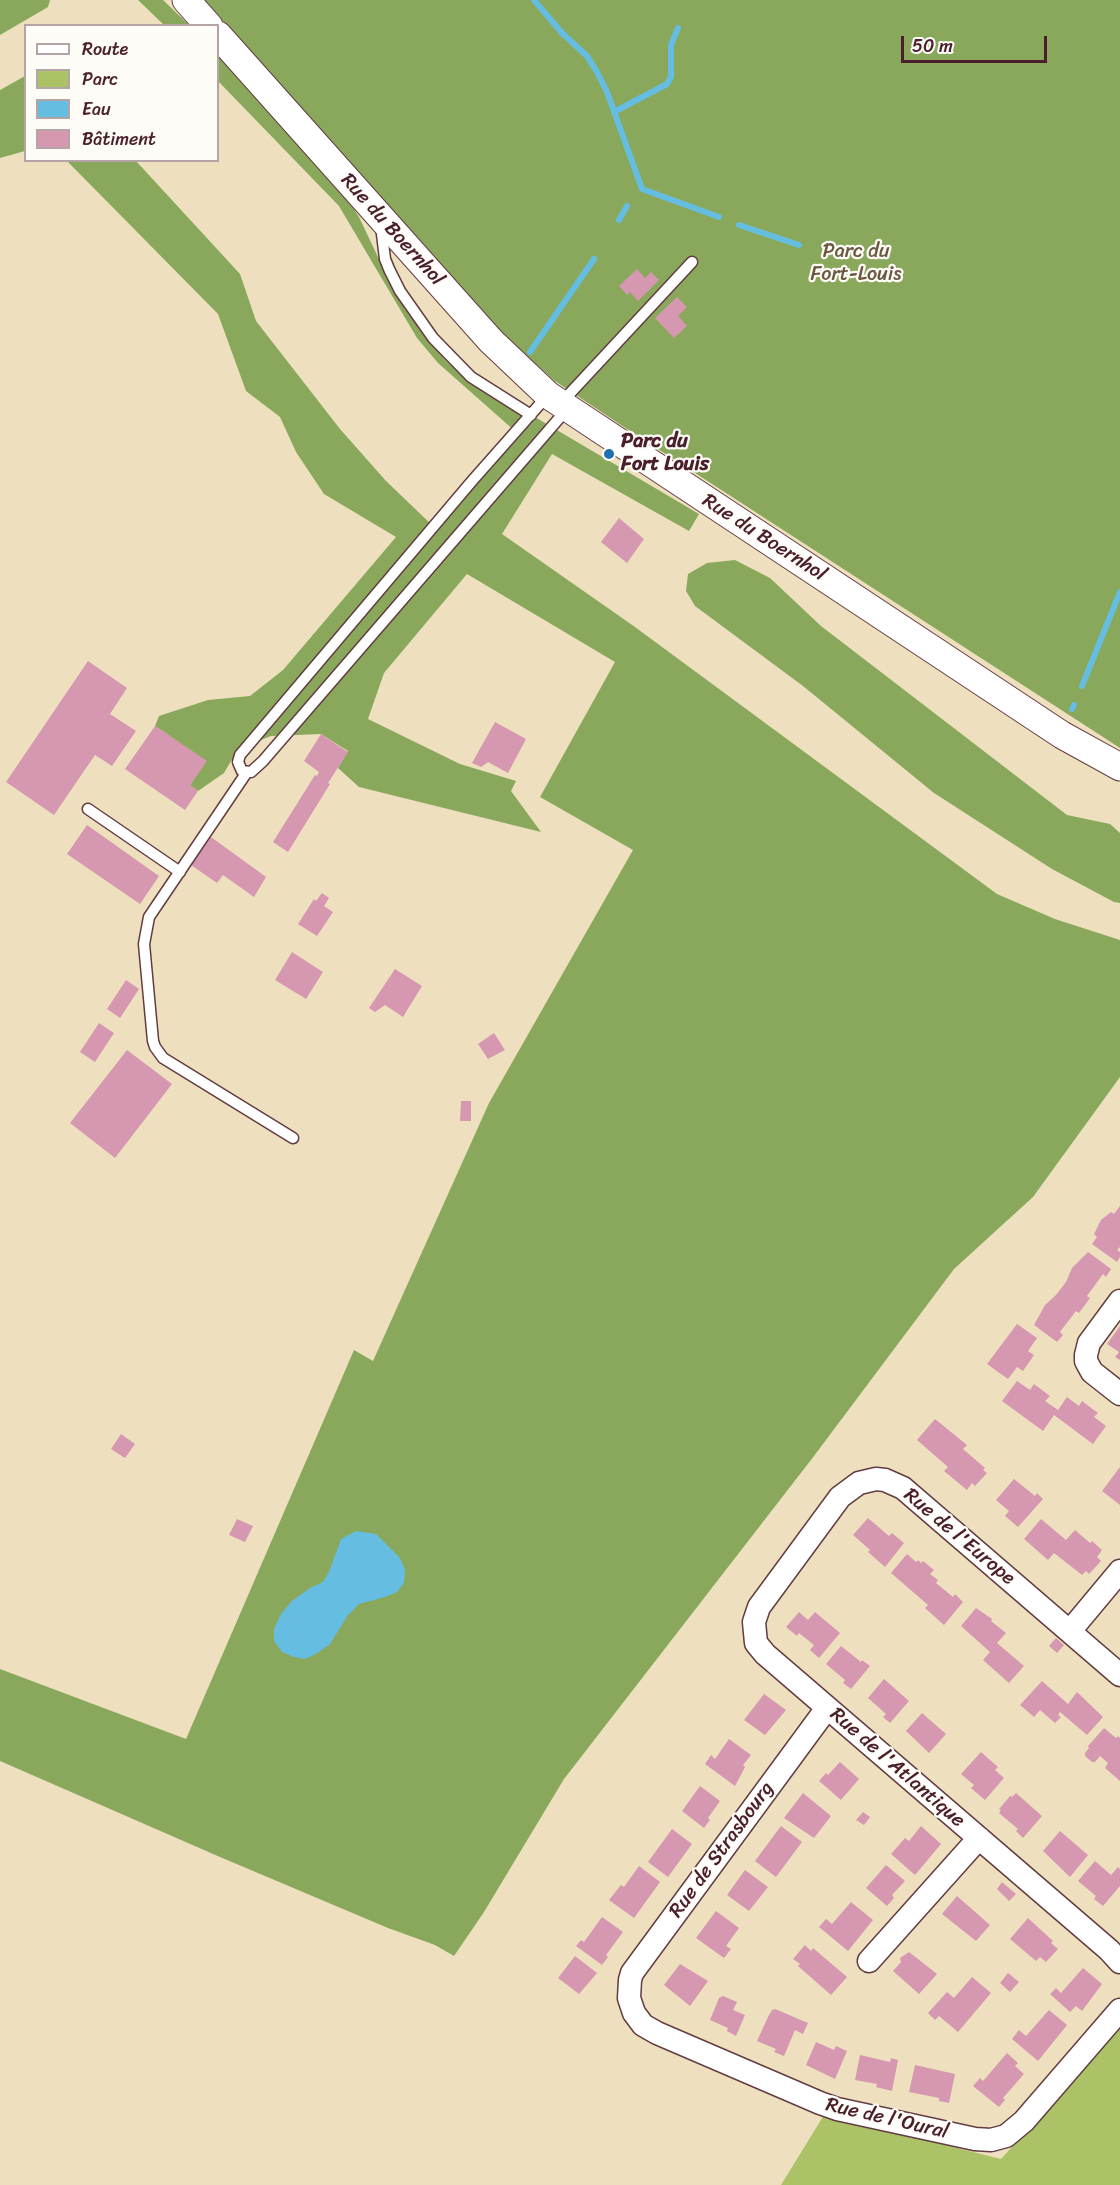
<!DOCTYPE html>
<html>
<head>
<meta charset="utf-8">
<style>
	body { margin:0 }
	#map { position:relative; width:1120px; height:2185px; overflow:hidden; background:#eee0bf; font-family:Sriracha,sans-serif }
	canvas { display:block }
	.legend { position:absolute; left:24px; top:24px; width:195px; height:138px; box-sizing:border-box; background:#fdfcf7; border:2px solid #b5a4a5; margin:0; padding:8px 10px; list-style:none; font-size:18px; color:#4a1f2b }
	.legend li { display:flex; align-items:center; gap:12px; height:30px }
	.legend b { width:30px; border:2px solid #b5a4a5 }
	.scale { position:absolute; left:901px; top:36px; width:146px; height:27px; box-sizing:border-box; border:3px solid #4a1f2b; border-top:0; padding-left:8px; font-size:18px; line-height:21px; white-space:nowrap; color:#4a1f2b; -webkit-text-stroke:4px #fdfcf7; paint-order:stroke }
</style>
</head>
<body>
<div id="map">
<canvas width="1120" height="2185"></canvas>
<ul class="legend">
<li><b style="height:8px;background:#fff"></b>Route</li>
<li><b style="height:16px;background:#acc267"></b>Parc</li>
<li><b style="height:16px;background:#65bde2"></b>Eau</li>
<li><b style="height:16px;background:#d697b0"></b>Bâtiment</li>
</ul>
<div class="scale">50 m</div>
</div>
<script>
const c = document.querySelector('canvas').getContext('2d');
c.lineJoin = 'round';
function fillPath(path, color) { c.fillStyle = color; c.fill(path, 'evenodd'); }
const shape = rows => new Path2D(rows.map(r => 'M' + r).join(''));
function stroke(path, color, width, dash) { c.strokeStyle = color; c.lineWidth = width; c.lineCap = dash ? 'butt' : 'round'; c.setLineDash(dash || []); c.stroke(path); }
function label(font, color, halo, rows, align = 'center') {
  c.font = font + ' Sriracha,sans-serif'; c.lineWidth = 4.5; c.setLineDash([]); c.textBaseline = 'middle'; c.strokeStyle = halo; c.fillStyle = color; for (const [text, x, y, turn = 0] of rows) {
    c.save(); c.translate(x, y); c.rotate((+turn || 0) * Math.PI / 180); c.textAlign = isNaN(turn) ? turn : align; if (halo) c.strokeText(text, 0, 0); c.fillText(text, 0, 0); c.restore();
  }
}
fillPath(shape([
	[1120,2028,1120,2185,781,2185,824,2115,1001,2159]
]), '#acc267');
fillPath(shape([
	[0,0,50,0,48,7,0,35],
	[138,0,163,0,189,25,164,25],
	[203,0,1120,0,1120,748,624,427,555,381,507,338],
	[218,55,332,175,359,217,395,293,428,340,446,361,457,371,699,514,689,531,552,454,502,534,635,627,997,894,1055,919,1120,940,1120,1077,1033,1197,954,1269,814,1456,564,1779,484,1912,454,1956,435,1945,388,1928,220,1857,0,1761,0,1669,186,1739,354,1350,373,1361,489,1103,633,850,540,797,615,662,467,574,384,673,368,719,460,764,516,781,511,791,541,832,359,787,338,768,348,751,321,734,271,736,238,749,224,773,198,791,190,785,206,761,155,726,159,716,208,700,250,696,283,670,396,537,324,494,296,452,280,417,246,391,218,314,67,161,136,161,240,274,256,321,340,429,386,481,433,526,516,432,438,363,417,338,339,206,218,81],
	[25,76,25,151,0,158,0,90],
	[735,560,770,578,821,626,1067,815,1110,824,1120,833,1120,903,1114,902,1052,869,934,793,803,686,695,606,686,591,688,574,707,563]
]), '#89a85c');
fillPath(shape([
	[356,1531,376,1534,400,1558,405,1570,404,1583,397,1592,385,1597,359,1604,348,1615,330,1644,316,1654,305,1659,294,1657,282,1652,274,1641,274,1629,281,1614,292,1601,310,1588,323,1582,329,1572,341,1539]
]), '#65bde2');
stroke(shape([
	[534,0,562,33,587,56,597,72,607,92,642,189,719,217],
	[614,112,667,84,671,77,671,45,678,28],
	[619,220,627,206],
	[739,225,799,245],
	[530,352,594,259],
	[1082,686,1120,592],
	[1072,709,1074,705]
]), '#65bde2', 6);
fillPath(shape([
	[637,269,645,278,651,272,659,280,638,301,630,292,627,295,619,286],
	[677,297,687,307,678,316,687,326,674,338,655,318],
	[619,518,644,539,627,563,601,542],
	[88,661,127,688,110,714,136,731,112,766,95,755,54,815,6,782],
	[495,722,526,739,508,773,488,762,481,767,472,763],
	[155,726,207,761,190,785,198,791,185,810,125,769],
	[321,734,348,752,328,783,330,784,288,852,273,842,315,775,317,776,319,772,304,761],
	[87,825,159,876,140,904,67,854],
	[211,837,266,877,254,897,223,875,217,883,191,865],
	[322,893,329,898,324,906,333,912,317,936,298,924,314,899,316,901],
	[292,952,323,972,306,999,275,980],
	[395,969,422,986,403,1017,385,1005,375,1012,369,1008],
	[126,980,139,989,120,1018,107,1009],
	[99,1023,114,1033,95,1062,80,1052],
	[494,1033,505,1050,488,1059,478,1044],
	[127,1050,172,1084,115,1158,70,1123],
	[461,1101,471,1101,471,1121,460,1121],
	[1120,1206,1120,1247,1117,1250,1120,1252,1120,1257,1117,1262,1092,1244,1097,1237,1094,1234,1101,1220,1111,1212,1114,1214],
	[1088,1252,1111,1269,1106,1277,1103,1274,1087,1296,1090,1298,1079,1313,1076,1311,1060,1332,1063,1335,1057,1342,1034,1325,1045,1305,1056,1295,1066,1282,1072,1268],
	[1017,1324,1037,1338,1028,1351,1034,1355,1023,1371,1017,1367,1008,1379,987,1364],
	[1120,1326,1120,1360,1115,1357,1119,1352,1107,1344],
	[1017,1381,1030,1390,1034,1384,1050,1396,1045,1401,1058,1410,1067,1397,1079,1406,1082,1401,1098,1413,1094,1417,1106,1426,1093,1444,1054,1415,1043,1431,1002,1401],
	[935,1419,967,1445,963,1449,985,1468,983,1470,987,1473,975,1486,972,1483,967,1490,944,1471,948,1467,917,1440],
	[121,1434,135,1444,125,1458,111,1449],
	[1120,1467,1120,1505,1102,1491],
	[1014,1479,1035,1496,1037,1493,1043,1499,1018,1527,1005,1516,1009,1511,996,1500],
	[868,1518,889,1536,892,1533,904,1543,885,1567,868,1552,870,1550,853,1535],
	[237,1519,253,1526,245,1542,229,1535],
	[1041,1519,1066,1540,1075,1530,1090,1543,1092,1541,1102,1550,1097,1557,1101,1561,1089,1574,1086,1571,1082,1575,1054,1553,1048,1560,1024,1539],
	[907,1554,916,1562,918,1560,921,1563,923,1561,934,1570,930,1574,938,1580,936,1583,953,1597,955,1594,963,1602,944,1625,925,1608,928,1605,891,1573],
	[976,1608,992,1619,991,1621,1006,1633,997,1643,1024,1666,1009,1683,983,1660,990,1652,961,1626],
	[799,1612,808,1620,815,1612,840,1633,819,1658,810,1650,814,1645,799,1633,797,1636,786,1627],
	[1056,1638,1064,1645,1057,1653,1049,1646],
	[841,1646,861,1662,862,1660,870,1666,851,1689,843,1683,845,1680,826,1664],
	[884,1679,909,1701,890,1723,883,1717,886,1714,868,1698],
	[1042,1681,1068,1704,1077,1692,1103,1717,1087,1735,1060,1712,1058,1715,1061,1717,1055,1723,1040,1710,1034,1717,1020,1705],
	[764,1694,786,1710,765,1735,744,1720],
	[922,1713,946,1734,929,1753,906,1731],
	[1104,1728,1116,1738,1118,1736,1120,1738,1120,1781,1105,1768,1108,1763,1100,1756,1095,1762,1092,1762,1085,1756,1085,1753,1089,1748,1088,1746],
	[729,1739,751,1755,743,1765,745,1767,735,1786,705,1764,711,1755,715,1759],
	[981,1752,998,1767,995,1770,1004,1778,985,1800,971,1788,974,1785,961,1774],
	[840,1762,859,1779,841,1800,819,1781,826,1773,828,1775],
	[700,1786,720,1801,708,1818,710,1820,704,1828,682,1811],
	[803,1793,831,1816,814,1838,784,1818],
	[1016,1793,1042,1816,1023,1838,1016,1831,1018,1829,999,1813,1001,1810,999,1809,1010,1796,1012,1797],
	[863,1812,870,1817,864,1825,856,1820],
	[781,1826,802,1842,776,1877,755,1861],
	[921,1826,941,1844,915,1875,891,1854,905,1838,909,1841],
	[672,1829,692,1844,668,1877,648,1862],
	[1060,1831,1088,1855,1070,1877,1043,1851],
	[1095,1861,1111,1875,1118,1867,1120,1869,1120,1886,1103,1906,1094,1899,1096,1896,1078,1881],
	[886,1865,905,1881,892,1895,894,1898,887,1906,866,1888],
	[639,1866,660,1882,634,1918,609,1900,621,1885,624,1887],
	[745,1870,768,1887,749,1911,727,1895],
	[1002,1882,1016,1894,1009,1901,997,1889],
	[957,1896,990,1925,976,1941,942,1914],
	[851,1902,873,1920,848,1951,819,1927,826,1919,832,1924],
	[716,1911,739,1928,726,1946,731,1949,724,1958,696,1938],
	[602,1917,623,1932,606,1955,608,1957,602,1965,576,1946,581,1940,584,1942],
	[1028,1918,1053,1941,1051,1943,1058,1949,1046,1962,1040,1957,1036,1961,1010,1939],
	[805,1945,811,1951,813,1948,847,1977,831,1995,798,1966,800,1964,793,1959],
	[909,1952,937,1974,919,1994,893,1971,901,1962,900,1958],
	[575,1956,597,1973,579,1994,558,1978],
	[680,1964,708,1981,690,2006,664,1985],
	[1083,1968,1102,1984,1082,2011,1076,2006,1070,2012,1050,1994,1056,1988,1061,1993],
	[1008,1973,1019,1982,1010,1992,1000,1983],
	[972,1977,991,1993,958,2032,939,2016,935,2020,928,2013,947,1992,954,1998],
	[723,1996,737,2002,733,2010,745,2015,736,2036,727,2031,728,2028,710,2020,719,1998],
	[775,2009,808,2023,803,2034,795,2030,784,2056,774,2052,776,2049,757,2041,768,2017,772,2010],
	[1049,2010,1067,2025,1038,2061,1012,2039,1019,2030,1026,2036],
	[816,2042,834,2050,836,2046,847,2051,835,2079,806,2065],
	[1007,2053,1018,2063,1015,2066,1024,2074,1003,2098,1005,2100,999,2107,973,2086,980,2078,983,2081],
	[860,2055,890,2062,891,2058,898,2060,892,2091,876,2087,877,2084,855,2080],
	[915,2065,955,2074,949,2103,939,2101,939,2098,909,2092]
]), '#d697b0');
const service = shape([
	[381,226,385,259,389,269,400,291,433,338,471,377,531,415],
	[548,395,472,481,240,755,238,762,242,771,251,772,263,761,568,408],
	[561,403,692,262],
	[247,772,149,917,144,944,153,1041,155,1047,163,1058,293,1138],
	[88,809,180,872]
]);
const minor = shape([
	[1120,1301,1089,1343,1086,1355,1086,1361,1092,1372,1120,1394],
	[1070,1631,1120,1571],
	[1120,1675,903,1488,885,1480,876,1479,859,1483,840,1497,759,1607,754,1622,756,1643,765,1654,1109,1950,1120,1962],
	[827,1708,632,1973,630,1980,629,1998,634,2013,643,2025,657,2033,820,2103,837,2109,975,2139,991,2140,1006,2136,1024,2121,1120,2010],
	[869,1961,979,1838]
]);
const tertiary = shape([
	[186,0,209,26],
	[218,35,491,341,548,395,1062,735,1120,767]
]);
stroke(service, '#633c41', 13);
stroke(minor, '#633c41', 25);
stroke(tertiary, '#633c41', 29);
stroke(service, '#fff', 10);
stroke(minor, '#fff', 22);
stroke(tertiary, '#fff', 27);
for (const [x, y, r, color] of [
	[609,454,6,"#1f6fb2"]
]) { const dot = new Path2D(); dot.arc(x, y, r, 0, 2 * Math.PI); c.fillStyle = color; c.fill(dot); stroke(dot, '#fdfcf7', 2); }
label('20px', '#4a1f2b', '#fdfcf7', [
	["Rue du Boernhol",392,230,48],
	["Rue du Boernhol",764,538,33],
	["Rue de l'Europe",959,1537,40],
	["Rue de l'Atlantique",897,1768,41],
	["Rue de Strasbourg",722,1850,-54],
	["Rue de l'Oural",887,2119,13]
]);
label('20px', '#6c5840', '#fdfcf7', [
	["Parc du",856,252],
	["Fort-Louis",856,275]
]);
label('bold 20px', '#4a1f2b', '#fdfcf7', [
	["Parc du",621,442],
	["Fort Louis",621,465]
], 'left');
</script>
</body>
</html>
